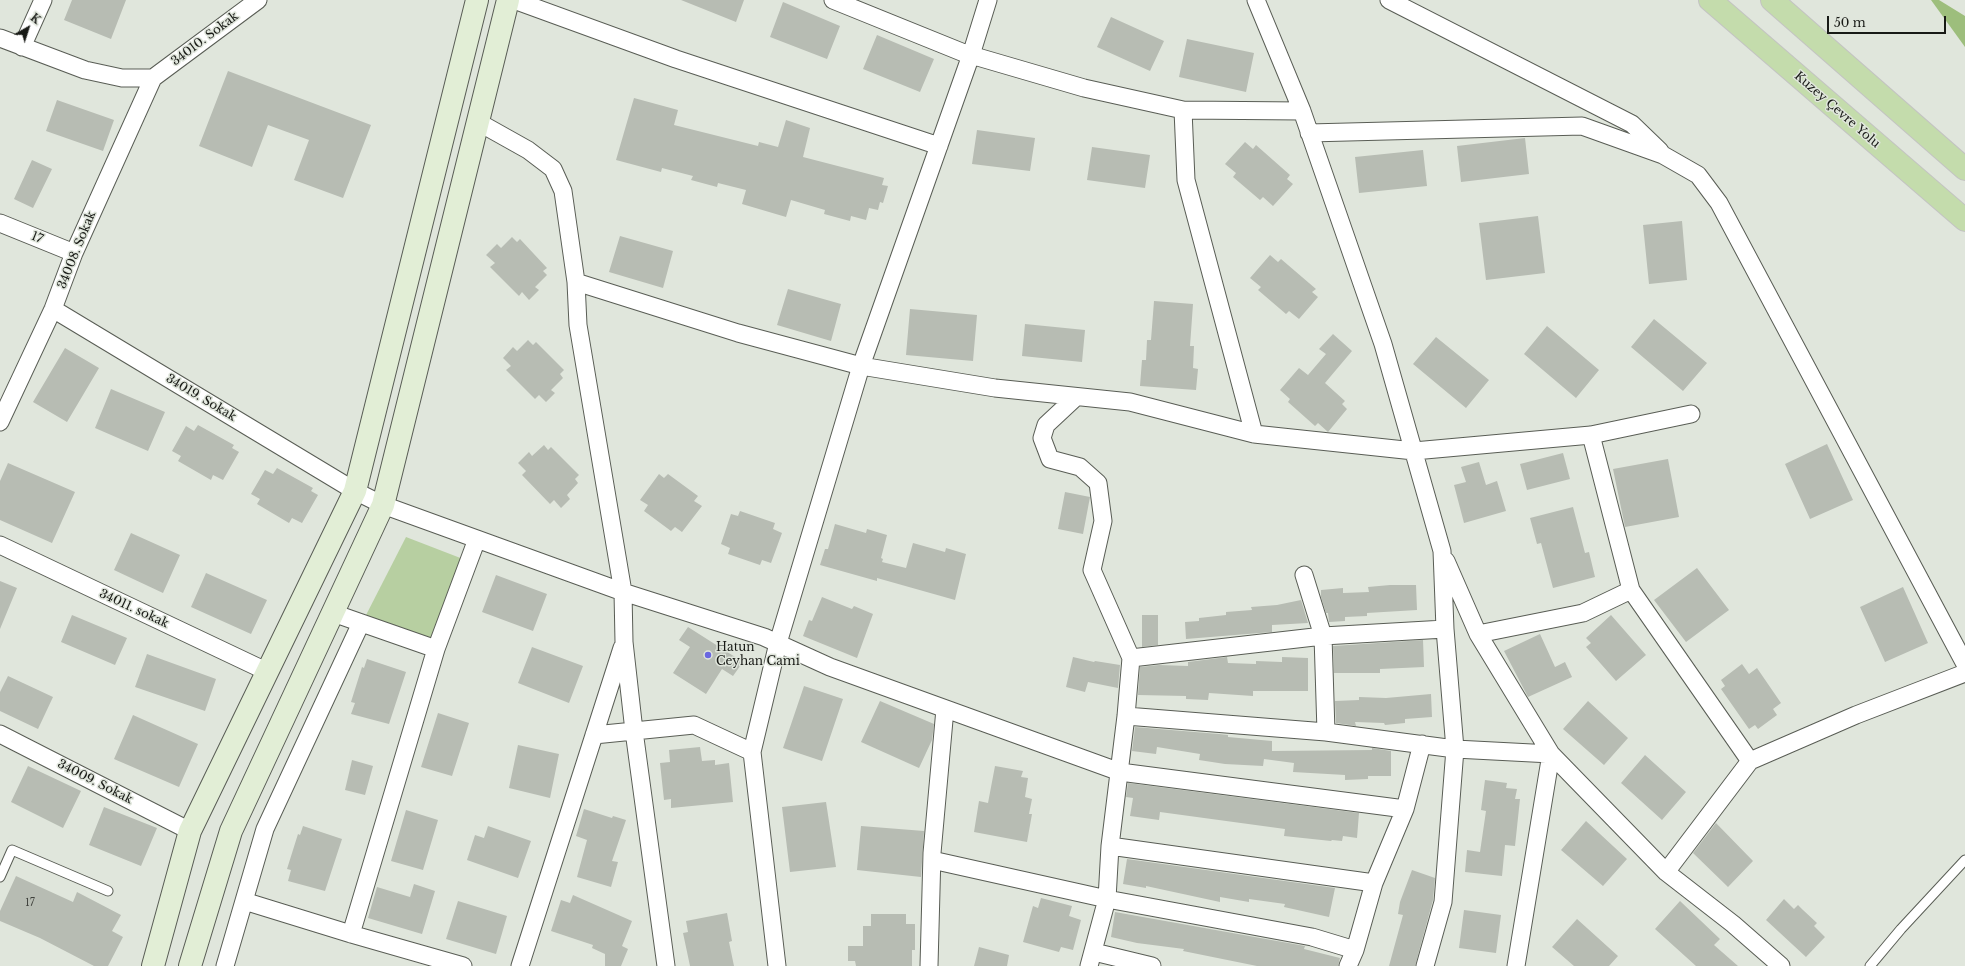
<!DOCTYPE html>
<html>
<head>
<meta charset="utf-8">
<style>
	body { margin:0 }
	#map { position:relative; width:1965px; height:966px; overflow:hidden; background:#e0e6dc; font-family:"Libre Baskerville",serif }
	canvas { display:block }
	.north { position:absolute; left:8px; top:8px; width:40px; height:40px; -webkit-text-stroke:3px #e0e6dc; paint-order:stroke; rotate:39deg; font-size:11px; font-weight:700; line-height:16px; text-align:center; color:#181a16 }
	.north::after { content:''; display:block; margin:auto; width:14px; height:18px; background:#181a16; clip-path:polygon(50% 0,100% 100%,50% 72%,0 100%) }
	.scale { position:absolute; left:1827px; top:16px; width:119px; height:18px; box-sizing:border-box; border:2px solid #181a16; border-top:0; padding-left:5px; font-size:12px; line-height:14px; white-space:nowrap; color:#181a16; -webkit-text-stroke:3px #e0e6dc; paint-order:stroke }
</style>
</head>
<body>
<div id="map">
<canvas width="1965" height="966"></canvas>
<div class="north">K</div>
<div class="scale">50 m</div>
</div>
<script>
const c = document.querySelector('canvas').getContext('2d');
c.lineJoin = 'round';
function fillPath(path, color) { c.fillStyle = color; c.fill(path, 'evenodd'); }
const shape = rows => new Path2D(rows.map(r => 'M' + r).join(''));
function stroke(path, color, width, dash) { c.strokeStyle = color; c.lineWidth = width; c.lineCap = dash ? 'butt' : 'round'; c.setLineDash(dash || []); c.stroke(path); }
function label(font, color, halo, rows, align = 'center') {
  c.font = font + ' "Libre Baskerville",serif'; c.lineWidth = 3; c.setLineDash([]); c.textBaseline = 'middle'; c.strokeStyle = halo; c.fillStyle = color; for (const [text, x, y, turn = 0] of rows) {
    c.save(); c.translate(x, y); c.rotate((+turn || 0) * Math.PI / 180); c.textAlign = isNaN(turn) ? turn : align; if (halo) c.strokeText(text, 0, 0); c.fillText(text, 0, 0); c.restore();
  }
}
fillPath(shape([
	[406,537,463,559,434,645,364,619]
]), '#b7cfa1');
fillPath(shape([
	[1931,0,1939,0,1965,16,1965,47]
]), '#9dbe7c');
fillPath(shape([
	[72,0,126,0,111,39,64,20],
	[681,0,744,0,736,22],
	[783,2,840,26,827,59,770,37],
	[1111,17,1164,41,1150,71,1097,47],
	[877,35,934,59,920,92,863,69],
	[1187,39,1254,53,1246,92,1179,77],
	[228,71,371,125,343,198,294,180,309,140,268,125,252,167,199,146],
	[634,98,678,110,674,125,758,146,759,142,778,147,786,120,810,128,803,157,884,178,882,185,888,186,883,203,880,202,878,210,869,208,866,220,851,216,850,221,824,214,825,210,791,200,786,217,742,204,746,190,718,183,717,187,691,180,693,176,662,168,661,172,616,160],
	[57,100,114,120,103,151,46,131],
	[977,130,1035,138,1030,171,972,164],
	[1525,138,1529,174,1461,182,1457,146],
	[1245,142,1253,149,1256,145,1290,175,1287,179,1293,184,1273,206,1263,197,1260,200,1233,177,1236,173,1225,164],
	[1092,147,1150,155,1145,188,1087,180],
	[1423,150,1427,186,1359,193,1355,157],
	[32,160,52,169,33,208,14,199],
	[1538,216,1545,273,1486,280,1479,223],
	[1682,221,1687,280,1649,284,1643,225],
	[620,236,673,251,663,288,609,272],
	[512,237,517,242,520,239,547,268,543,271,547,275,535,287,539,290,529,300,522,292,519,296,490,267,495,263,486,255,497,244,501,248],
	[1270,255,1278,262,1281,259,1316,289,1312,292,1318,297,1299,319,1289,311,1286,314,1258,290,1261,287,1250,278],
	[788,289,841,304,831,341,777,325],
	[1154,301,1193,304,1190,346,1194,346,1193,368,1198,369,1196,390,1140,386,1142,360,1146,360,1147,340,1151,340],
	[910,309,977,315,973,361,906,355],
	[1654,319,1707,363,1683,391,1631,347],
	[1025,324,1085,330,1082,362,1022,356],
	[1547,326,1599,370,1576,398,1524,354],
	[1333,334,1352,351,1325,383,1345,401,1342,404,1347,409,1328,432,1318,423,1315,426,1288,402,1290,399,1280,390,1299,368,1308,375,1326,354,1319,349],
	[1436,337,1489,380,1466,408,1413,364],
	[528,340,533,345,536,342,564,370,560,374,563,378,551,390,555,393,546,402,539,395,535,399,506,370,511,366,503,358,513,347,517,351],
	[65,348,99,368,67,422,33,402],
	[111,389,165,412,148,451,95,428],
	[198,425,234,445,232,448,239,452,223,480,213,475,211,480,178,461,181,456,172,451,186,426,194,431],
	[1827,444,1853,500,1810,519,1785,464],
	[544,445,548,450,551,447,579,475,575,479,578,483,567,495,570,499,561,508,554,500,550,504,522,475,526,471,518,463,529,452,532,456],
	[1563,453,1570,479,1527,490,1520,464],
	[1668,459,1679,517,1625,527,1613,469],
	[1479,462,1486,485,1497,481,1506,511,1464,523,1454,485,1466,482,1461,467],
	[8,463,75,492,52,543,0,520,0,481],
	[277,468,313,488,311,491,318,495,302,523,292,518,289,523,257,504,260,499,251,494,265,470,273,474],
	[659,474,664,478,668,474,698,496,694,501,702,506,682,532,675,527,671,531,644,511,648,505,640,500],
	[1065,492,1090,497,1083,534,1058,529],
	[1573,507,1585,553,1589,552,1595,577,1553,588,1541,543,1537,544,1530,518],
	[740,511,775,523,773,529,782,533,771,563,762,560,760,565,728,554,730,548,721,544,731,514,738,516],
	[835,524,866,533,867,529,887,535,881,558,883,559,882,562,906,568,913,543,945,552,946,548,966,554,955,600,877,578,877,581,820,565,825,549,828,549],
	[131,533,180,555,163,593,114,570],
	[1697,568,1729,610,1686,642,1654,600],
	[206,573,267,600,251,634,191,607],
	[496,575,547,594,533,631,482,612],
	[0,581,17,588,0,629],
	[1390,585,1416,585,1417,610,1367,613,1367,616,1345,617,1345,621,1329,622,1328,613,1326,613,1321,597,1321,590,1343,588,1343,593,1369,592,1368,587],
	[1903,587,1928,643,1885,662,1860,607],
	[822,597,852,609,854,606,873,614,857,658,803,636,809,620,812,621],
	[1301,600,1308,623,1272,625,1272,632,1186,639,1185,622,1199,621,1199,618,1226,615,1226,612,1252,610,1251,607,1277,605],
	[72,615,127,638,115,665,61,642],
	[1142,615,1158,615,1158,645,1142,647],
	[1611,615,1646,655,1616,681,1586,647,1591,643,1586,638],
	[688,627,743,662,733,676,722,669,706,694,673,673,690,647,679,640],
	[1540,634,1555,667,1565,662,1572,677,1528,697,1504,651],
	[1423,640,1424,667,1380,669,1380,673,1334,673,1333,646],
	[532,647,583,666,569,703,518,683],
	[147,654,216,679,205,711,135,687],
	[1073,657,1094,662,1095,661,1120,665,1118,688,1088,682,1085,692,1066,687],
	[1227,657,1228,663,1256,664,1256,661,1282,662,1282,657,1308,658,1308,691,1253,691,1253,696,1209,693,1208,700,1186,699,1186,696,1138,695,1140,667,1159,665,1188,666,1188,662],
	[367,659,406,672,389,724,351,714,355,703,351,702,362,667,364,668],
	[1742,664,1749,674,1757,668,1781,703,1773,709,1777,715,1758,729,1755,725,1749,729,1721,689,1725,686,1721,680],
	[8,676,53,697,38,729,0,711,0,692],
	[804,686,843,699,822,761,783,748],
	[1431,694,1432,717,1405,719,1405,723,1385,725,1384,723,1355,722,1356,726,1336,723,1335,701,1359,700,1359,697,1386,698],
	[880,701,934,724,932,740,919,768,861,742],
	[1588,701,1628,738,1604,765,1563,729],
	[438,713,469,723,452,776,421,767],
	[133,715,198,744,179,787,114,759],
	[1135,727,1219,734,1228,735,1228,737,1272,741,1272,751,1372,750,1372,748,1391,751,1391,776,1368,776,1368,779,1345,780,1345,775,1293,772,1294,763,1264,759,1263,766,1225,764,1199,760,1200,754,1157,747,1156,754,1132,751],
	[518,745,559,754,550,798,509,788],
	[700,747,702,761,715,760,715,765,729,763,733,802,671,808,671,799,664,800,660,763,670,762,669,750],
	[1645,755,1686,792,1662,820,1621,783],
	[352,760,373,766,365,795,345,790],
	[28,766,81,791,63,828,11,802],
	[995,766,1023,771,1021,777,1028,778,1025,797,1032,799,1029,814,1032,814,1027,842,974,832,979,801,988,803],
	[1485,780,1507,783,1506,788,1517,789,1515,799,1520,799,1515,846,1505,845,1502,876,1465,872,1467,850,1480,852,1486,811,1481,810],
	[1128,783,1359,813,1357,838,1343,836,1342,841,1332,840,1331,841,1284,836,1285,829,1160,812,1159,820,1130,816,1133,798,1126,797],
	[826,802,836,867,790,872,782,807],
	[104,807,157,828,141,866,89,845],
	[584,809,612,818,613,816,626,820,612,861,618,862,611,887,577,877,587,840,576,836],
	[406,810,438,820,423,870,391,861],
	[1586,821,1627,859,1603,886,1561,850],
	[1716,823,1753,861,1728,887,1693,853],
	[303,826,342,839,325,891,288,881,291,870,287,869,298,834,300,835],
	[488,826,531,841,518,878,467,860,475,835,484,838],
	[861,826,924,831,921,877,857,870],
	[1127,859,1335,888,1329,917,1284,907,1285,904,1249,899,1249,902,1220,897,1220,902,1146,886,1146,888,1123,884],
	[1412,870,1435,878,1433,900,1415,966,1389,966,1403,915,1398,914,1400,902],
	[16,876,73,902,77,892,121,915,112,931,123,937,108,966,94,966,40,938,0,921,0,911],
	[414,884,435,891,422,934,368,918,377,887,410,897],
	[573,895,632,921,622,946,628,949,621,966,605,966,605,954,592,948,593,945,551,931,561,900,570,903],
	[1041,898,1072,906,1069,916,1081,920,1073,950,1061,947,1059,952,1023,942,1033,906,1038,908],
	[1784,899,1794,909,1798,905,1803,910,1817,923,1814,926,1825,937,1806,957,1766,920],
	[458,901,507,916,496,954,446,939],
	[1680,901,1720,939,1714,945,1738,966,1696,966,1655,929],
	[1464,910,1501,915,1496,953,1459,948],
	[1115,912,1305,946,1304,949,1340,958,1338,966,1257,966,1183,951,1184,949,1137,943,1111,937],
	[727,913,732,941,729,942,734,966,690,966,683,933,688,932,686,921],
	[871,914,906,914,906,924,915,924,915,950,912,950,912,966,856,966,855,961,848,961,848,946,863,946,863,926,871,926],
	[1577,919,1618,956,1609,966,1574,966,1552,947],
	[979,947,1009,955,1007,966,974,966]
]), '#b7bcb3');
const lane = shape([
	[0,877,12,850,108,891],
	[1870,966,1901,929,1965,860]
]);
const street = shape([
	[514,0,676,59,939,146],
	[833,0,964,53,1084,88,1183,110,1302,111],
	[1256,0,1302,111,1383,344,1442,551,1445,629,1455,749,1443,902,1425,966],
	[1389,0,1632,124,1660,151],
	[0,38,85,70,122,78,153,78],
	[22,47,43,0],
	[1183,110,1186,180,1254,434],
	[478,122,528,150,553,169,563,191,576,282,578,325,623,592,624,642,634,731,666,966],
	[1309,133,1582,126,1663,155,1698,175,1719,203,1965,664],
	[0,223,74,253],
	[576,282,738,333,861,366,995,388,1130,402,1254,434,1414,451,1591,435,1691,414],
	[53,309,355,491,383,505,623,592,764,637,830,667,1120,772,1405,809],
	[1076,397,1046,425,1042,438,1050,459,1080,467,1098,483,1103,521,1092,570,1131,658,1126,716,1110,846,1107,899,1089,966],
	[0,422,53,309,74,253,153,78,258,0],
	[1591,435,1631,590,1750,761],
	[0,545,268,672],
	[1446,561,1478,634,1551,754,1666,872,1733,924,1781,966],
	[1304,575,1323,636,1326,732],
	[333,613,436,649],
	[1478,634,1583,613,1631,590],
	[1131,658,1323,636,1445,629],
	[1126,716,1326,732,1455,749,1551,754],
	[0,734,190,831],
	[594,735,694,725,752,752],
	[1110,846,1374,883],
	[932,860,1107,899,1312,937,1355,950],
	[1666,872,1750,761,1856,715,1965,673],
	[244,901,351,934,463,966],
	[351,934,436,649,477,539],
	[1094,952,1152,966],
	[225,966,265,829,361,623],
	[520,966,622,648],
	[777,966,752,752,778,643,861,366,971,55,988,0],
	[929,966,932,853,945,709],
	[1348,966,1355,950,1374,883,1405,809,1422,744],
	[1516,966,1551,754]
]);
const secondary = shape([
	[153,966,190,831,355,491,477,0],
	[190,966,231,831,383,505,508,0]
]);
const primary = shape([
	[1710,0,1965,220],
	[1772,0,1965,169]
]);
stroke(lane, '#595d55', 11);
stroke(street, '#595d55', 19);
stroke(secondary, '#595d55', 24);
stroke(primary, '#c3c3c2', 24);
stroke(lane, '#fff', 9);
stroke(street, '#fff', 17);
stroke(secondary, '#e2eed6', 22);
stroke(primary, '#c4dcac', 22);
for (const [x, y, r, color] of [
	[708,655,4,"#6a67e0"]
]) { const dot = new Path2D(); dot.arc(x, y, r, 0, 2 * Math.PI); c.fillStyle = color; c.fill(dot); stroke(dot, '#e0e6dc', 1.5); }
label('10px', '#40423d', null, [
	["17",30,903]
]);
label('12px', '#181a16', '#e0e6dc', [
	["34010. Sokak",205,39,-37],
	["Kuzey Çevre Yolu",1837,110,41],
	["17",37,238,22],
	["34008. Sokak",77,250,-68],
	["34019. Sokak",201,398,31],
	["34011. sokak",134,609,25],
	["34009. Sokak",95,782,27]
]);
label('12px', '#181a16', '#e0e6dc', [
	["Hatun",716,648],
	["Ceyhan Cami",716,662]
], 'left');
</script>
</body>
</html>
